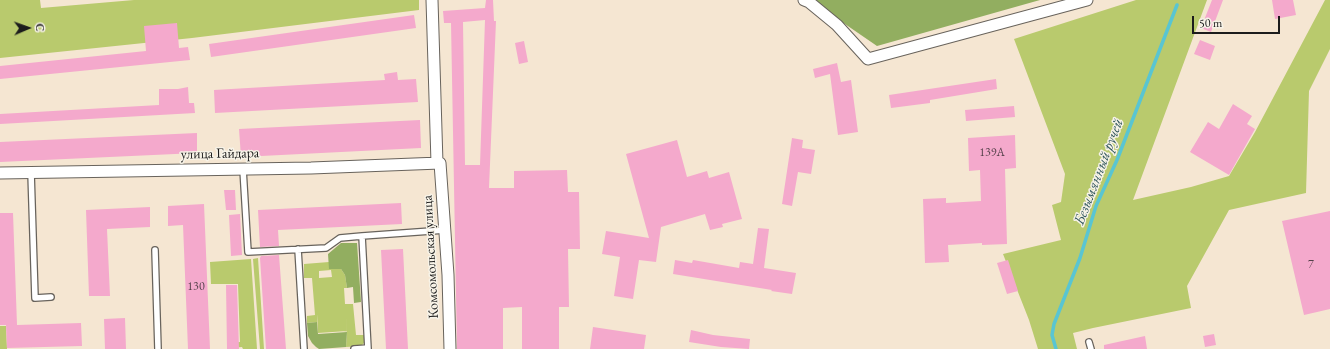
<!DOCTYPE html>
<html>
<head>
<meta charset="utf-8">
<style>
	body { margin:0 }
	#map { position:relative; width:1330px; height:349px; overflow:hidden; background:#f5e6d2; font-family:"EB Garamond",serif }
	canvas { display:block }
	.north { position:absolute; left:8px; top:8px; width:40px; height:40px; -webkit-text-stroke:3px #f7f3e8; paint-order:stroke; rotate:88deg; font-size:11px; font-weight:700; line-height:16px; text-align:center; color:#1c1c1c }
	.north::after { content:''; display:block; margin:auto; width:14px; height:18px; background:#1c1c1c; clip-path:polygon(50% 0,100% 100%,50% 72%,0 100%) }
	.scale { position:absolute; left:1192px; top:16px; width:88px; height:18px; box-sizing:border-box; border:2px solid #1c1c1c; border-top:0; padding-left:5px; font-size:12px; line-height:14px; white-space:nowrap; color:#1c1c1c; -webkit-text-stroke:3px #f7f3e8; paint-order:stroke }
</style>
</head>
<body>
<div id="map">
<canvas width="1330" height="349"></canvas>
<div class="north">С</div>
<div class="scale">50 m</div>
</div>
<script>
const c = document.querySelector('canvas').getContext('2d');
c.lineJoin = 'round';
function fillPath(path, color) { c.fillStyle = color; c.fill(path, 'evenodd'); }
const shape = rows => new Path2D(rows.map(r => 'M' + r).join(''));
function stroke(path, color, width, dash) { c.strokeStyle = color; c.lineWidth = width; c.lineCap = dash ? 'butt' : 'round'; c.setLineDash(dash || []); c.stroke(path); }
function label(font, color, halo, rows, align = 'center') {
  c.font = font + ' "EB Garamond",serif'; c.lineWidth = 3; c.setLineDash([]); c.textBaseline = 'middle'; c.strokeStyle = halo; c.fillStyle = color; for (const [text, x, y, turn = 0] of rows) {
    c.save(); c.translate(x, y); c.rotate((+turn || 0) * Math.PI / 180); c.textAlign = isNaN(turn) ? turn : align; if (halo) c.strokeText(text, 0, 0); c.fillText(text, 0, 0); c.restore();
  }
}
fillPath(shape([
	[0,0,40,0,41,8,134,0,419,0,419,10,192,38,0,58],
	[1136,0,1207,0,1133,200,1191,187,1229,176,1255,132,1325,0,1330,0,1330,49,1309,91,1306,193,1229,210,1187,286,1191,308,1093,328,1073,333,1077,349,1038,349,1029,320,1003,254,1061,240,1052,205,1061,202,1065,174,1014,39],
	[258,258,264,349,260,349,253,259],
	[251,259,257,349,243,349,242,347,229,348,228,343,240,342,238,284,211,284,210,262],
	[329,262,329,269,341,269,345,275,347,288,344,288,345,304,353,304,356,335,364,335,365,342,361,346,346,347,347,332,346,312,347,331,318,333,317,314,317,322,307,323,307,316,315,315,312,278,304,278,304,264],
	[331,270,332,277,319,278,319,271],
	[0,326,6,326,7,349,0,349]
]), '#b9ca6d');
fillPath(shape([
	[810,0,1040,0,877,46],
	[341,243,357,243,361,302,354,303,353,287,347,288,345,275,341,269,329,269,328,254],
	[317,322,318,334,347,332,346,347,319,349,316,347,312,343,308,336,307,323]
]), '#92ae60');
stroke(shape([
	[1056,349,1052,335,1054,324,1080,258,1096,206,1117,160,1177,5]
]), '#59c5d2', 3.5);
fillPath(shape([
	[486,0,493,0,494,21,496,21,489,188,514,188,514,171,567,170,568,192,579,192,580,249,568,249,569,307,559,307,559,349,522,349,522,307,503,308,503,349,457,349,451,23,444,23,443,11,485,8],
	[485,20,480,165,465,165,463,22],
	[1212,0,1223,0,1211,32,1201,28],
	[1272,0,1293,0,1296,15,1275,19],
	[414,15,416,28,211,57,209,44],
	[177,23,179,48,188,47,190,60,0,79,0,66,146,51,144,26],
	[1200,40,1215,46,1210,60,1194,54],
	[524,41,528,62,519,64,515,43],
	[837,63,841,82,851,80,858,132,838,135,830,74,815,78,813,69],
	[397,72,398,80,416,79,418,102,215,113,214,90,385,80,384,74],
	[996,79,997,89,930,100,930,103,891,108,889,95],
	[188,87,189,103,194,103,195,113,0,124,0,114,159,105,159,89,178,89],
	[1233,104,1252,116,1247,124,1255,129,1229,175,1190,152,1208,122,1219,129],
	[1014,106,1015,117,966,121,965,110],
	[420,120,421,148,241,157,239,129],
	[197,133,197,153,0,162,0,142],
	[1015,135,1016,168,1005,169,1007,244,982,245,982,243,948,245,949,262,925,263,923,199,946,198,946,203,981,201,980,170,969,171,968,138],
	[792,138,803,140,802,148,815,150,811,174,798,172,792,206,782,204],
	[677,140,687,177,707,171,709,178,729,172,742,219,722,224,723,227,710,230,705,214,661,227,656,262,639,260,633,299,614,296,620,257,602,254,606,231,649,238,626,154],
	[224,190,235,190,236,210,226,210],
	[401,203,402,224,278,230,279,246,260,247,258,210],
	[204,204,210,349,188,349,183,225,168,226,168,206],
	[150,207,150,227,107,229,110,296,89,296,86,210],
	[1330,211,1330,309,1304,315,1282,221],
	[0,213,13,213,17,325,81,323,82,346,7,348,6,325,0,325],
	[240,214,242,255,231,256,229,215],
	[758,228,769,229,764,268,796,273,792,294,771,291,772,290,673,274,675,260,692,263,693,260,739,268,740,262,753,264],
	[403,249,408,349,386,349,381,250],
	[279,255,286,349,266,349,260,258,261,256],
	[1008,260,1018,291,1007,294,997,263],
	[226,285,237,285,239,349,227,349],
	[125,318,126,349,105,349,104,319],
	[593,327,646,335,644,349,590,349],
	[691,330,713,335,750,339,749,349,721,347,689,342],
	[1214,334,1216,345,1205,347,1203,336],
	[1145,336,1147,349,1104,349,1104,345]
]), '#f4a9cc');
const lane = shape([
	[243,169,248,252,326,248,340,238,362,236],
	[31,172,35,298,51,297],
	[298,249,304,349],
	[155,250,158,349],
	[1089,342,1091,349],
	[354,349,368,348],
	[368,349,362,236,445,230]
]);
const street = shape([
	[432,0,437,163],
	[804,0,809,2,837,25,868,59,1087,0],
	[0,173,311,168,440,163,448,275,450,349]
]);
stroke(lane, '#68635c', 8);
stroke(street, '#68635c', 13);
stroke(lane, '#fff', 5.5);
stroke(street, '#fff', 11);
label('12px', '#523f48', null, [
	["139А",992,153],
	["7",1311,265],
	["130",196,287]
]);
label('14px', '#1c1c1c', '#f7f3e8', [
	["улица Гайдара",220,154,-1],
	["Комсомольская улица",431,257,-93]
]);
label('italic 15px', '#31575c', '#f7f3e8', [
	["Безымянный ручей",1099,172,-69]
]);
</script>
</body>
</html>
